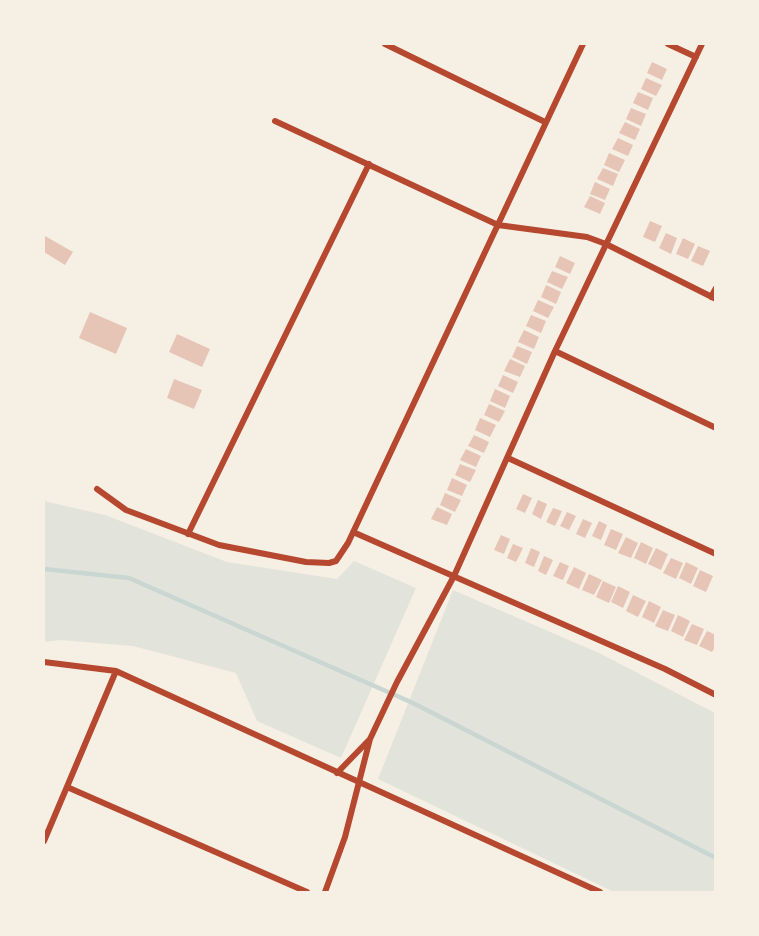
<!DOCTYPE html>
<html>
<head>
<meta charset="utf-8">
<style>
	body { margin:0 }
	#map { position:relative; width:759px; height:936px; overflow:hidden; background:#f6efe4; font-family:Overpass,sans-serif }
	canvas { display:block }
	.frame { position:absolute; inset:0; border:45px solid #f6efe4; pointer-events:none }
</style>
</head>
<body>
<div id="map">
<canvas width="759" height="936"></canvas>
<div class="frame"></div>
</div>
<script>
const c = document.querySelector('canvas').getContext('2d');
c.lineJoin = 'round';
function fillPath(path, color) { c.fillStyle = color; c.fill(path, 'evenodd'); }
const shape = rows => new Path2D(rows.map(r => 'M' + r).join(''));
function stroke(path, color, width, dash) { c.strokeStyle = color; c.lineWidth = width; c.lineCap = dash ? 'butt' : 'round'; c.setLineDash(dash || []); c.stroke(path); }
fillPath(shape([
	[44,501,105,515,227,562,337,579,354,561,416,588,341,758,257,721,236,673,133,646,60,640,44,642],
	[453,590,599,653,715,713,715,892,614,892,378,779]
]), '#e2e4dc');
stroke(shape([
	[44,569,129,578,413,703,716,858]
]), '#c9d6d2', 4.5);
fillPath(shape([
	[652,62,667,69,662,80,647,73],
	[646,78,662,85,656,96,641,89],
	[638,92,653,98,648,110,633,103],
	[631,108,646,114,641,126,626,119],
	[625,122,640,129,635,140,619,133],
	[618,138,633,145,628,156,612,149],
	[609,153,625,160,619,172,604,165],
	[603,168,618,174,613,186,597,179],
	[595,182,610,189,605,200,590,194],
	[590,196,605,203,600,214,584,207],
	[650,221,662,226,655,242,643,237],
	[666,233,677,238,671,254,659,248],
	[45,236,73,252,65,265,44,252],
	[683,238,695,244,688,259,676,254],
	[698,246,710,251,703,266,691,261],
	[560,256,575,263,570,274,555,267],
	[552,271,568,277,562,289,547,282],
	[546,285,561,292,556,304,541,297],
	[538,300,554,307,548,318,533,311],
	[90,312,127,328,116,354,79,338],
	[531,315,546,321,541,333,526,326],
	[524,330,539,337,534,349,518,342],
	[177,334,210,349,202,367,169,352],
	[517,346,532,352,527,364,512,357],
	[510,359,525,366,520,377,504,371],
	[503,375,518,382,513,393,498,386],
	[174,379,202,390,194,409,167,398],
	[495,389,510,396,505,408,490,401],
	[489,404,505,411,499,422,484,415],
	[480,418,496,425,490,437,475,430],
	[474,435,489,442,484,453,468,446],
	[466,449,481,456,476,467,460,460],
	[460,464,476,470,470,482,455,475],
	[452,478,467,485,462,496,447,490],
	[445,493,461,500,455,512,440,505],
	[523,494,532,498,525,513,516,509],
	[538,500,547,504,541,519,532,514],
	[437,507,452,514,447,525,431,519],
	[553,508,562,511,555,526,546,522],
	[567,512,576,516,569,530,560,526],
	[583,519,592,523,585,538,576,534],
	[599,521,607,525,601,540,592,536],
	[611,529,623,534,616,550,604,545],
	[501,535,510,539,504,554,494,550],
	[626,537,638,543,631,558,618,553],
	[641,542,653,548,646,564,634,558],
	[513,544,523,548,516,562,507,558],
	[531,548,540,552,534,567,525,563],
	[656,548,668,554,661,570,648,564],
	[544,556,553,560,546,575,538,571],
	[671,558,683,563,676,579,663,573],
	[560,562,569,566,563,580,553,576],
	[686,562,698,568,691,584,679,578],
	[574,567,586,573,579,589,566,583],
	[700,570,713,576,706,592,693,586],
	[589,574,602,580,594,595,582,590],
	[603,581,616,587,609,603,596,597],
	[618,586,630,592,623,608,611,602],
	[633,595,646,601,638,617,626,611],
	[649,601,661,607,654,623,642,617],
	[663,610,675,615,668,631,655,626],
	[678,615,690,621,683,637,671,631],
	[692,624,704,629,697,645,684,640],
	[707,631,716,635,716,645,712,652,699,646]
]), '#e6c5b7');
stroke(shape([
	[385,44,545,122],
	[668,44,696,57],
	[275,121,498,225,587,237,606,244,716,299],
	[711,297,716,288],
	[555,351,716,428],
	[508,458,716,554],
	[97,489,126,510,219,545,306,562,329,563,336,561,348,543,583,44],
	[353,532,665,669,716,695],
	[188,534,369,164],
	[44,662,116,671,600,892],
	[337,773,370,739],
	[67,787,307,892],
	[44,841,116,671],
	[325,892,345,837,370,739,397,682,454,576,555,351,702,44]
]), '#b5482f', 6);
</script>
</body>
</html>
